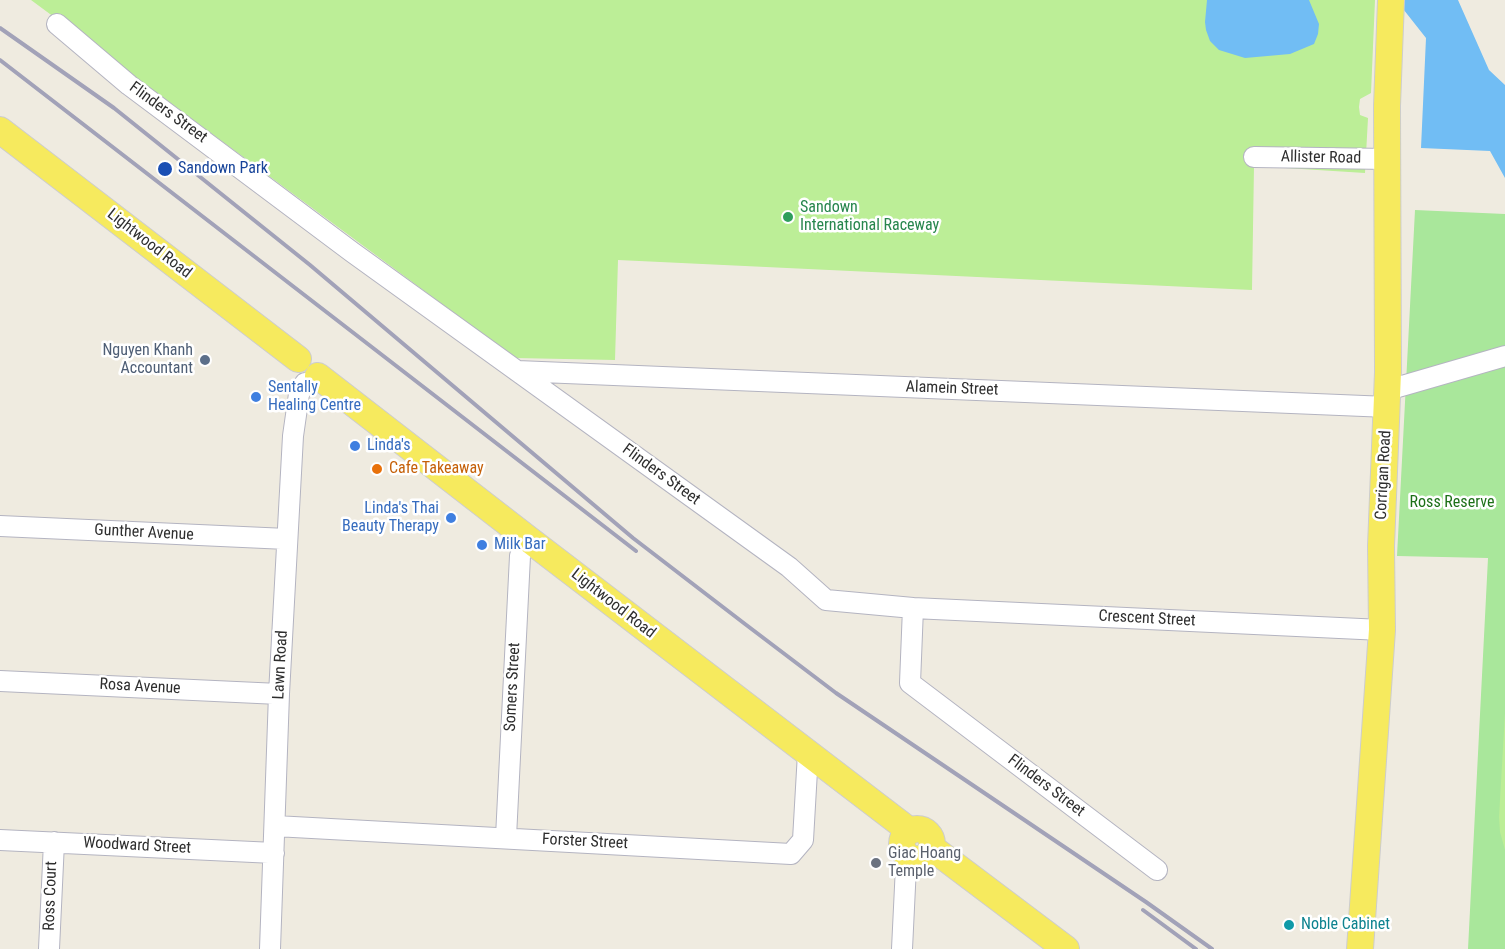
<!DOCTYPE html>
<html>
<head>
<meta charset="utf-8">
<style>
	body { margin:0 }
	canvas { display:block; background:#efebe0 }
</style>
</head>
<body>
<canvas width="1505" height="949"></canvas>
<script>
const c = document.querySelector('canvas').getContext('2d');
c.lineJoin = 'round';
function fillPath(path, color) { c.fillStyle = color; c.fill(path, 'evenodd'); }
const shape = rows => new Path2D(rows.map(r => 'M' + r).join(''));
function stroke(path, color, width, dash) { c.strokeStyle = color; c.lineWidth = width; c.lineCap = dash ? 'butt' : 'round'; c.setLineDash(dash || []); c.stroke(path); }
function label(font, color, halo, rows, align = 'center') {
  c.font = font + ' "Roboto Condensed",sans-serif'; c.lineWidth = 5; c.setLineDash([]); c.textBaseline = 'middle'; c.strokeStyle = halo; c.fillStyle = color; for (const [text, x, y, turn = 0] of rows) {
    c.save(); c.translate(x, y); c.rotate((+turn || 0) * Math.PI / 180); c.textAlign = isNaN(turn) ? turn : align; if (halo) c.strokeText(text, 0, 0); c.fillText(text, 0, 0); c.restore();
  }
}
fillPath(shape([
	[1415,210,1505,214,1505,949,1468,949,1488,558,1397,556]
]), '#a9e79b');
fillPath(shape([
	[31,0,1375,0,1371,93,1360,99,1359,107,1360,115,1368,118,1365,173,1254,166,1252,290,618,260,615,360,515,358],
	[1505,713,1505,850,1500,832,1499,817]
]), '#bcee97');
fillPath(shape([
	[1207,0,1309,0,1319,24,1318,34,1314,44,1290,54,1245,58,1219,50,1210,41,1206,30,1205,22],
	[1396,0,1458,0,1489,70,1505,85,1505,178,1490,151,1421,148,1426,38]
]), '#71bdf4');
const minor = shape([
	[57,24,129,85,352,252,789,567,826,600,913,608,910,683,1157,870],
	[1254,157,1388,159],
	[517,371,1388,407],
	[1388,390,1505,356],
	[0,526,287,539],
	[913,608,1382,630],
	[0,681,279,694],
	[275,826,791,854,803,840,808,753],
	[506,837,520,556,527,538],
	[0,840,274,853],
	[49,949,54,842],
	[270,949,279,694,293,436,299,394,305,383],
	[902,949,906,866,908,856]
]);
const major = shape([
	[0,130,298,359],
	[318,376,527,538,910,831],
	'902 844a15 15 0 1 1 30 0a15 15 0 1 1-30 0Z',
	[932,848,1066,949],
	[1360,949,1382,630,1381,546,1388,372,1387,106,1391,0]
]);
stroke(minor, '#b4b4c1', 22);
stroke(major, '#cdcdcd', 28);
stroke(minor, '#fff', 20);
stroke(major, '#f6ea5e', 26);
stroke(shape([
	[0,28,114,108,310,265,633,538,745,624,836,693,1146,902,1212,949],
	[0,60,636,551],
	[1143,910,1196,949]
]), '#a2a2b8', 4);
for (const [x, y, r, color] of [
	[165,169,8,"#1a4fb4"],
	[788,217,6,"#2e9e5b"],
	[205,360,6,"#5c6f8a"],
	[256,397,6,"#3f7fe0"],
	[355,446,6,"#3f7fe0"],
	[377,469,6,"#e8710a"],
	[451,518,6,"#3f7fe0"],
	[482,545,6,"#3f7fe0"],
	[876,863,6,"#6b7280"],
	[1289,925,6,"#0f9aa8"]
]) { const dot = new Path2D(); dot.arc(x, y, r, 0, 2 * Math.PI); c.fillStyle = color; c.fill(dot); stroke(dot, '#fff', 2); }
label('16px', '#2e2e2e', '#fff', [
	["Flinders Street",168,113,36],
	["Allister Road",1321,158,1],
	["Lightwood Road",149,244,38],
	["Alamein Street",952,389,2],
	["Flinders Street",661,475,36],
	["Corrigan Road",1384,475,-87],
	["Gunther Avenue",144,533,3],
	["Lightwood Road",613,604,38],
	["Crescent Street",1147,619,3],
	["Lawn Road",281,665,-87],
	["Rosa Avenue",140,687,3],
	["Somers Street",513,687,-87],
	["Flinders Street",1046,786,37],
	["Forster Street",585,842,3],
	["Woodward Street",137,846,3],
	["Ross Court",51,896,-88]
]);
label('16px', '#164399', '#fff', [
	["Sandown Park",178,169]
], 'left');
label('16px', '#27864d', '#fff', [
	["Sandown",800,208],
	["International Raceway",800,226]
], 'left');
label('16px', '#4e5e75', '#fff', [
	["Nguyen Khanh",193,351],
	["Accountant",193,369]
], 'right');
label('16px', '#366cbe', '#fff', [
	["Sentally",268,388],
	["Healing Centre",268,406],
	["Linda's",367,446],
	["Linda's Thai",439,509,"right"],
	["Beauty Therapy",439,527,"right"],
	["Milk Bar",494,545]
], 'left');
label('16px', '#c56008', '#fff', [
	["Cafe Takeaway",389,469]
], 'left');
label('16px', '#1d7018', '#fff', [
	["Ross Reserve",1452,503]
]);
label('16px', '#5b616d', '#fff', [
	["Giac Hoang",888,854],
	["Temple",888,872]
], 'left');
label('16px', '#0d838f', '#fff', [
	["Noble Cabinet",1301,925]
], 'left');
</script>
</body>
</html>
